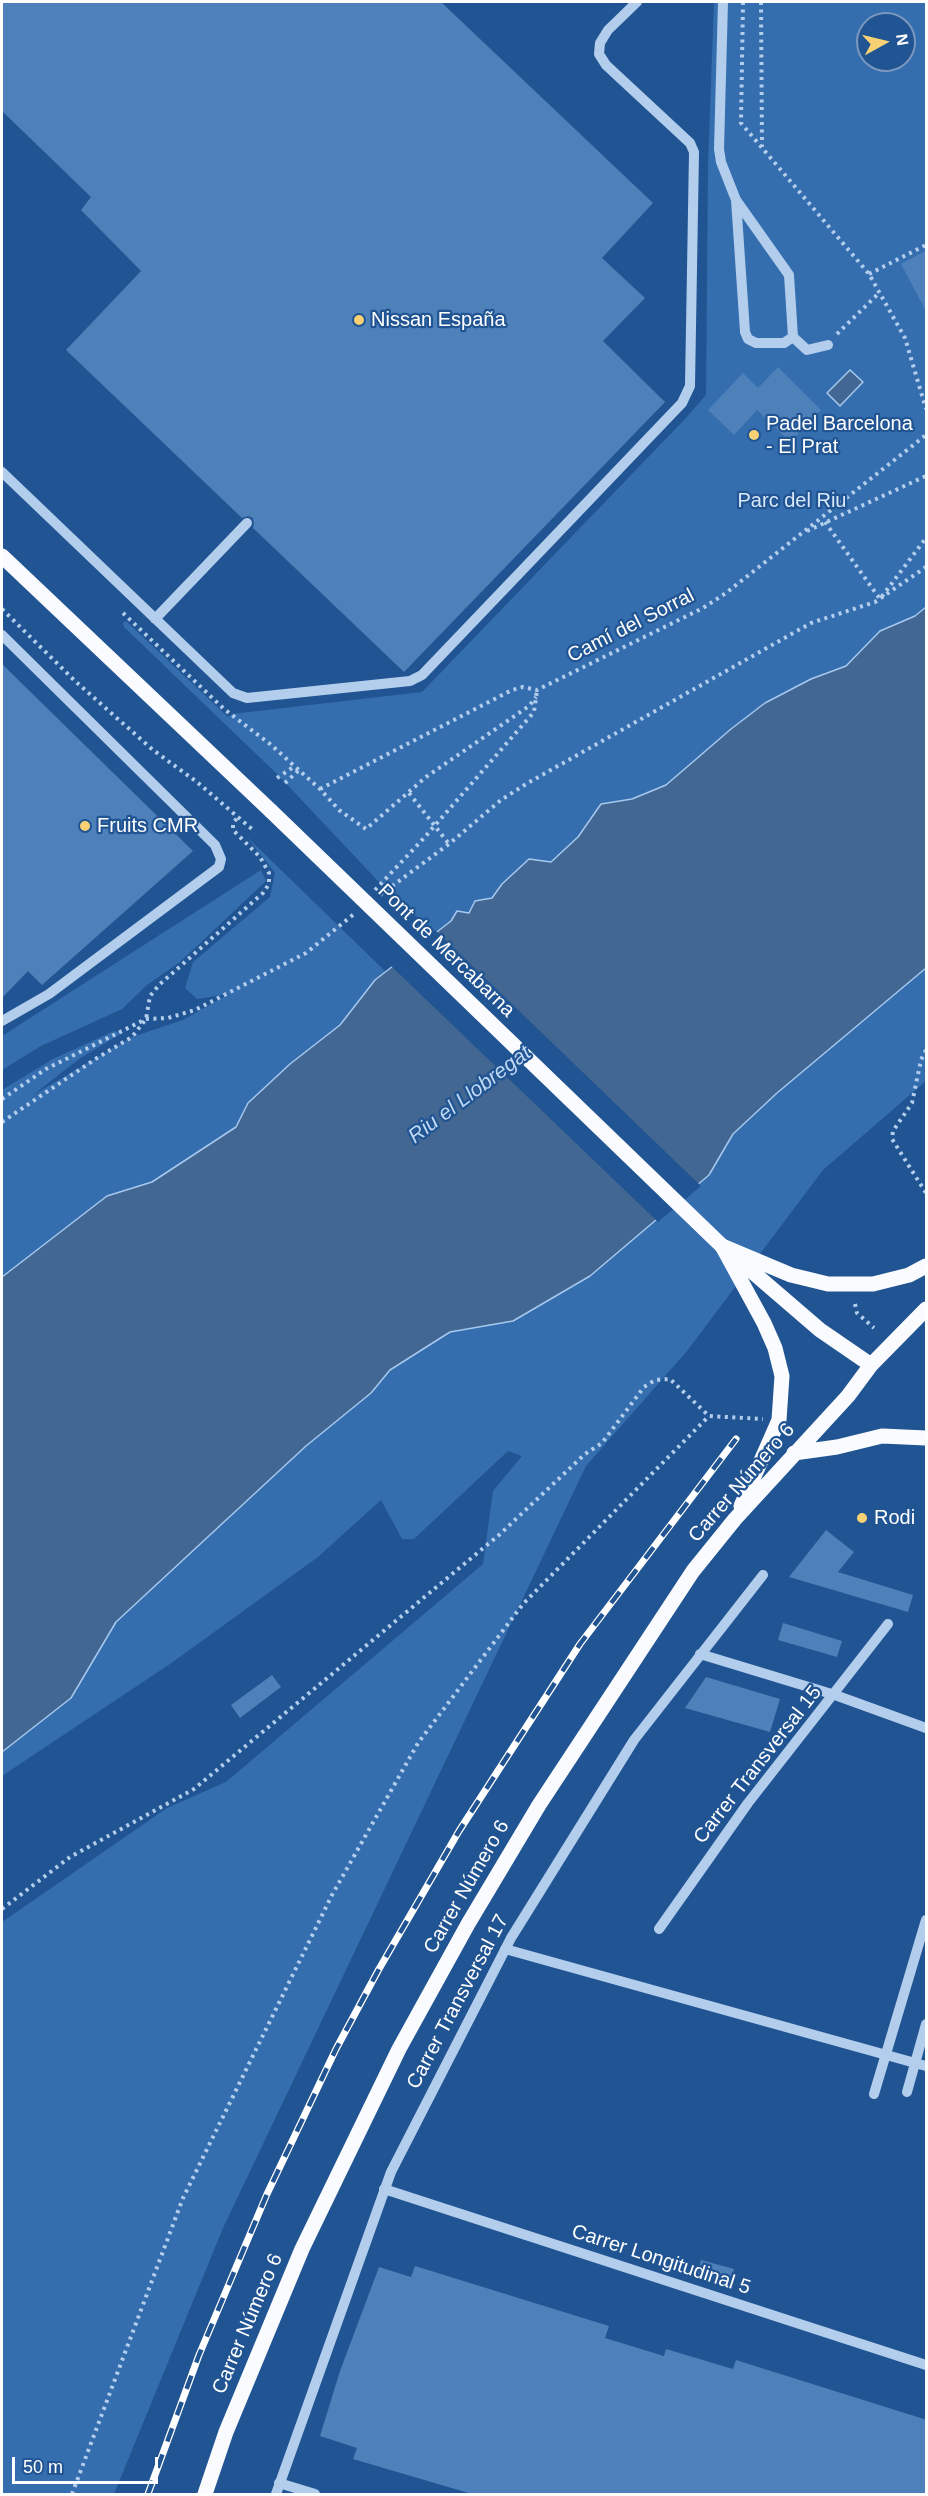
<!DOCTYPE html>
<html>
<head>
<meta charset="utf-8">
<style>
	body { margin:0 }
	#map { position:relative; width:928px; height:2496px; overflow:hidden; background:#215492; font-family:Helvetica,sans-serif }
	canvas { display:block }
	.frame { position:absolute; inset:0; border:3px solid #fff; pointer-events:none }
	.north { position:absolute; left:856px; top:12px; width:60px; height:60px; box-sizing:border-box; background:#215492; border:2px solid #7a98be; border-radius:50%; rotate:82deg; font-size:16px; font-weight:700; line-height:24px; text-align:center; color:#fff }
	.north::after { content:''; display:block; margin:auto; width:21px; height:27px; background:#f9d175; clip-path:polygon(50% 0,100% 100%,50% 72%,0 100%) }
	.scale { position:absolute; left:12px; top:2457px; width:146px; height:27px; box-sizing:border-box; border:3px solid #fff; border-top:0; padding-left:8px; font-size:18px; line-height:21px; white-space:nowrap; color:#fff; -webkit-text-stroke:4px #215492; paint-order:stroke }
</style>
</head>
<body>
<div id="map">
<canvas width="928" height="2496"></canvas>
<div class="frame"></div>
<div class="north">N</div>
<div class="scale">50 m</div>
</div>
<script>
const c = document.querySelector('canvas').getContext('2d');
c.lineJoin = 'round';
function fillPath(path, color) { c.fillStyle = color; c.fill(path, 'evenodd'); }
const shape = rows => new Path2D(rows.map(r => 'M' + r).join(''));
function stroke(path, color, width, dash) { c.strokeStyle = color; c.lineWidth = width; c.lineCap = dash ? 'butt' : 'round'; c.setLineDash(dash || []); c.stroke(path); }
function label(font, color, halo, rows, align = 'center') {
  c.font = font + ' Helvetica,sans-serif'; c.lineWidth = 4.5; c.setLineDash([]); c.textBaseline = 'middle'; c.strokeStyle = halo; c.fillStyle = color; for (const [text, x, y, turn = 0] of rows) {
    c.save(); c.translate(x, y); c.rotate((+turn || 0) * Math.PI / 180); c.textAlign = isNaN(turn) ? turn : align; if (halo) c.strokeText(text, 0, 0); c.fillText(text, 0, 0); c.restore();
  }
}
fillPath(shape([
	[714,2,926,2,926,607,915,616,880,631,847,666,811,679,765,703,731,729,666,785,632,799,601,804,578,837,551,862,502,884,492,899,475,901,469,913,457,911,451,921,435,934,377,880,278,775,124,627,123,623,126,621,228,717,232,714,422,692,684,420,706,395,708,165],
	[868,24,904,24,904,60,868,60],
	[247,837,386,972,375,980,340,1025,290,1064,248,1103,236,1127,152,1182,107,1197,2,1277,2,1090,53,1059,114,1031,122,1033,79,1059,33,1095,132,1037,183,1020,229,994,197,999,185,988,193,962,270,897,275,873],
	[261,870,266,881,180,962,147,985,122,1009,41,1046,2,1070,2,1036],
	[926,968,926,1081,823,1170,687,1351,586,1466,223,2228,114,2494,2,2494,2,1922,167,1808,226,1782,483,1564,493,1491,522,1456,508,1451,414,1539,402,1539,381,1500,318,1557,170,1664,2,1776,2,1752,71,1698,115,1622,306,1446,371,1393,390,1370,450,1332,513,1321,709,1175,733,1134,777,1093]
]), '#356eaf');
const water = shape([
	[850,370,863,382,840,406,827,393,850,370],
	[926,607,926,968,777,1093,733,1134,709,1175,590,1276,513,1321,450,1332,390,1370,371,1393,306,1446,116,1622,71,1698,2,1752,2,1277,107,1196,152,1182,236,1127,248,1103,290,1064,340,1025,375,980,451,921,457,911,469,913,475,901,492,898,502,884,529,859,551,862,578,837,601,804,632,799,666,785,731,729,765,703,811,679,846,666,880,631,915,616,926,607]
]);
fillPath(water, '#436793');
stroke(water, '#a7c9ee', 1.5);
fillPath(shape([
	[435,930,701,1186,658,1222,390,965]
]), '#215492');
fillPath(shape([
	[2,2,441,2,653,203,602,258,645,298,603,341,665,402,404,672,253,528,254,524,253,518,248,516,242,518,66,350,141,271,81,210,91,197,2,111],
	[927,250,927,313,901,264],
	[778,367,821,410,790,442,757,410,734,435,708,410,743,373,758,388],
	[2,664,193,851,42,985,28,971,2,998],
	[826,1530,854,1552,838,1572,913,1595,908,1612,789,1577],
	[783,1623,842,1641,837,1657,778,1640],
	[272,1675,281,1687,240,1718,231,1705],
	[706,1677,780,1699,770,1732,685,1708],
	[701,2260,734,2269,730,2284,697,2274],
	[415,2266,609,2326,605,2338,664,2356,666,2349,733,2369,736,2360,927,2420,927,2494,472,2494,353,2459,357,2448,320,2436,340,2371,379,2267,411,2277]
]), '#4e80ba');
stroke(shape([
	[743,2,741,123,869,274,905,338,926,409],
	[761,2,762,147],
	[869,274,926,245],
	[837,334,879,293],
	[825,522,880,599,926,538],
	[807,531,926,476],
	[2,609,75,681,153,750,197,782,253,830],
	[123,613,224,709,270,744,320,789,339,810,366,829,426,777,529,706,536,697],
	[277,778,295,766],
	[285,783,299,770],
	[320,789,512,690,523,687,537,690,703,608,726,593,926,435],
	[409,793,449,844],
	[375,890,424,838,534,712,537,690],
	[380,895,449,844,501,800,526,784,811,623,875,602,926,567],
	[926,1050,921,1060,912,1103,893,1131,892,1139,926,1193],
	[2,1099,46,1069,146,1019,168,1018,195,1010,306,953,354,914],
	[2,1122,97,1058,132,1037,146,1019,150,996,159,985,263,893,269,884,269,873,260,857,233,830,233,823,238,817],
	[855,1304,857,1313,874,1328],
	[2,1909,70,1857,194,1789,499,1535,585,1454,602,1443,644,1387,655,1380,670,1379,709,1416,763,1419],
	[72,2494,183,2198,332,1895,418,1743,523,1604,709,1416]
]), '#b3ceed', 4, [3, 4.5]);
stroke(shape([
	[723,2,719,149,721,162,736,200,789,275,793,337,784,343,756,343,748,339,745,332,736,200],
	[793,337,807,350,828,345],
	[2,472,233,693,247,698,410,681,422,675,682,403,690,386,694,152,690,143,606,65,599,54,600,43,608,30,637,2],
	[155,619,247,523],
	[2,635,215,845,221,859,219,867,49,994,2,1021],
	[700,1654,835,1695,926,1728],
	[659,1929,748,1803,888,1624],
	[505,1949,926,2066],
	[907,2092,926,2024],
	[874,2094,926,1920],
	[384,2189,926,2365],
	[279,2483,315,2494],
	[276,2494,391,2172,511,1938,634,1740,763,1575]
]), '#b3ceed', 10);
stroke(shape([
	[2,556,271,811],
	[722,1246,764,1323,775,1348,782,1376,779,1420,741,1506],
	[722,1246,791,1275,828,1284,873,1284,909,1275,926,1266],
	[734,1256,820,1330,871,1365],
	[794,1453,837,1447,882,1436,926,1438],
	[205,2494,226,2432,302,2249,399,2049,468,1924,539,1805,693,1571,735,1519,848,1396,871,1365,926,1309]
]), '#f9fbff', 15);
const rail = shape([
	[148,2494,199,2355,267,2194,336,2049,379,1969,459,1831,580,1644,736,1439]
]);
stroke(rail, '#fff', 7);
stroke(rail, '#215492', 4.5, [14]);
stroke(shape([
	[271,811,722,1246]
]), '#f9fbff', 15);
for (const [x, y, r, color] of [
	[359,320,6,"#f9d175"],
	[754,435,6,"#f9d175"],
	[85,826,6,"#f9d175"],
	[862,1518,6,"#f9d175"]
]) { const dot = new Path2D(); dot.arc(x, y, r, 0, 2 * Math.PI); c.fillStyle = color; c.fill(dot); stroke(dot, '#215492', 2); }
label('20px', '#fff', '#215492', [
	["Nissan España",371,320],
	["Padel Barcelona",766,424],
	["- El Prat",766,447],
	["Fruits CMR",97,826],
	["Rodi",874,1518]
], 'left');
label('20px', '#d9e8f9', '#215492', [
	["Parc del Riu",792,501]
]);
label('20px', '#fff', '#215492', [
	["Camí del Sorral",631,626,-27],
	["Pont de Mercabarna",446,951,44],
	["Carrer Número 6",742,1483,-49],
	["Carrer Transversal 15",758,1765,-52],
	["Carrer Número 6",467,1887,-60],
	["Carrer Transversal 17",458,2002,-62],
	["Carrer Longitudinal 5",661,2260,18],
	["Carrer Número 6",248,2324,-67]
]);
label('italic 21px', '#bfd8f4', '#215492', [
	["Riu el Llobregat",470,1095,-37]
]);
</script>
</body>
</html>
